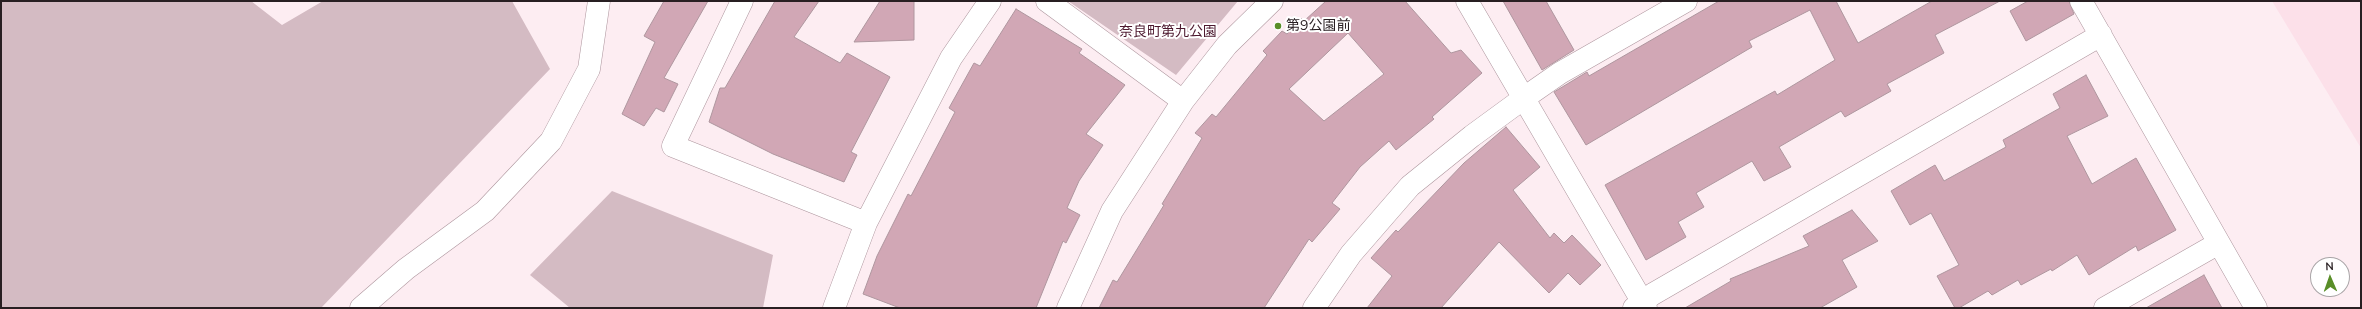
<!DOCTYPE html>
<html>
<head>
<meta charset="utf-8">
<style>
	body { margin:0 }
	#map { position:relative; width:2362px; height:309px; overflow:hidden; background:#fdedf2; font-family:Mulish,sans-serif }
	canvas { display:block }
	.frame { position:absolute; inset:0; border:2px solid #281f22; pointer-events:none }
	.north { position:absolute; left:2310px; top:257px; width:40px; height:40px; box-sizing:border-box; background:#fff; border:1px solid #a9a5a7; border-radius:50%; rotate:358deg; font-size:11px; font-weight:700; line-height:16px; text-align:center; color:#281f22 }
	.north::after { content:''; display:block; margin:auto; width:14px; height:18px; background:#598e28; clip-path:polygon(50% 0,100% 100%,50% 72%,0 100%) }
</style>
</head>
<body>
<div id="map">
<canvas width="2362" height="309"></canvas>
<div class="frame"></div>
<div class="north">N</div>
</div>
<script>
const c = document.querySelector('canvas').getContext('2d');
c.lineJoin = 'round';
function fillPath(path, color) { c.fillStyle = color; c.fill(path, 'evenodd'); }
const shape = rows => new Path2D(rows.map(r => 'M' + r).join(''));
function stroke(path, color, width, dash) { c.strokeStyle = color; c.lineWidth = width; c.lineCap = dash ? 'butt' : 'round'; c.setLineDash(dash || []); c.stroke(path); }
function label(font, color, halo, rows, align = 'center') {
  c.font = font + ' Mulish,"Noto Sans JP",sans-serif'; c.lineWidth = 4; c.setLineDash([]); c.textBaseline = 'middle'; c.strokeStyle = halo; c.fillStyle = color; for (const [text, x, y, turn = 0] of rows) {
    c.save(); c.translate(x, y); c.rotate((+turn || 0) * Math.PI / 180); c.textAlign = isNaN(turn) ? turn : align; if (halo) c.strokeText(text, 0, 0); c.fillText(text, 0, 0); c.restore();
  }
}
fillPath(shape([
	[2272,1,2361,1,2361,148]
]), '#fce0e9');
fillPath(shape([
	[1,1,251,1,282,25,323,1,512,1,550,69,321,308,1,308],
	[1068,1,1238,1,1176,75],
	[612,191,773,255,763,308,570,308,530,275]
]), '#d4bbc3');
const building = shape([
	[664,1,708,1,664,78,678,84,664,112,656,108,644,126,622,114,655,42,644,36,664,1],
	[775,1,819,1,794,37,840,63,847,53,890,77,851,152,857,155,844,182,773,154,709,122,720,88,725,88,775,1],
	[880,1,914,1,914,40,854,42,880,1],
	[1326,1,1405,1,1451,53,1461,50,1482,73,1432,117,1434,119,1396,150,1389,141,1360,167,1332,203,1340,209,1312,242,1309,239,1264,308,1099,308,1113,280,1117,282,1164,205,1162,204,1202,138,1195,133,1212,114,1216,117,1267,55,1263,51,1282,31,1287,34,1301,18,1304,21,1326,1],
	[1348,33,1384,74,1324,121,1289,89,1348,33],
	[1503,1,1546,1,1574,50,1542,70,1503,1],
	[1719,1,1836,1,1858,43,1932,1,2000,1,1935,35,1944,53,1887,84,1891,91,1845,117,1841,111,1779,147,1791,167,1764,181,1752,161,1696,193,1704,207,1678,222,1686,237,1646,260,1605,185,1775,91,1777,95,1835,60,1810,10,1749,41,1752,47,1586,145,1554,92,1587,72,1589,76,1719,1],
	[2028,1,2069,1,2074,14,2026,41,2010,11,2028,1],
	[1016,9,1082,49,1079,53,1125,85,1086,134,1103,145,1079,181,1067,208,1080,215,1066,243,1063,241,1036,308,900,308,863,294,877,256,908,194,911,196,955,112,949,108,974,63,980,66,1016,9],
	[2086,75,2108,116,2067,136,2092,184,2136,158,2176,230,2138,251,2136,246,2089,275,2077,255,2052,271,2051,269,2021,285,2018,280,1992,295,1988,291,1959,308,1955,308,1937,276,1959,265,1931,213,1910,225,1891,191,1935,165,1944,181,2006,147,2003,140,2060,108,2053,94,2086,75],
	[1506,127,1540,167,1513,190,1550,238,1554,233,1564,243,1572,235,1601,265,1580,285,1568,273,1549,293,1499,242,1441,308,1367,308,1392,276,1371,258,1396,230,1398,232,1464,163,1506,127],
	[1852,210,1878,241,1842,260,1857,287,1820,308,1685,308,1731,281,1730,279,1809,246,1803,236,1852,210],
	[2204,275,2222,308,2146,308,2204,275]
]);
fillPath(building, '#d1a7b5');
stroke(building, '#ae969e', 1);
const minor = shape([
	[742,1,673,146,866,223],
	[1047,1,1183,101],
	[1467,1,1646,308],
	[2081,1,2256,308],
	[361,308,406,269,485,211,551,141,589,69,599,1],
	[834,308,866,223,951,58,990,1],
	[1068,308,1112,211,1183,101,1227,45,1272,1],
	[1314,308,1351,254,1410,186,1472,136,1524,98,1560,73,1686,1],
	[1634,308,1653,294,2101,35],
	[2105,308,2219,243]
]);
stroke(minor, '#ad959d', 23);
stroke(minor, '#fff', 22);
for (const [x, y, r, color] of [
	[1278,26,4,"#598e28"]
]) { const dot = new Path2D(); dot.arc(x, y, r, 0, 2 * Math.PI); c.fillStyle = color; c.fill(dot); stroke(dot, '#fff', 1.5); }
label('14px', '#281f22', '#fff', [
	["第9公園前",1286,26]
], 'left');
label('14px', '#4d192f', '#fff', [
	["奈良町第九公園",1168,32]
]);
</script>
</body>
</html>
